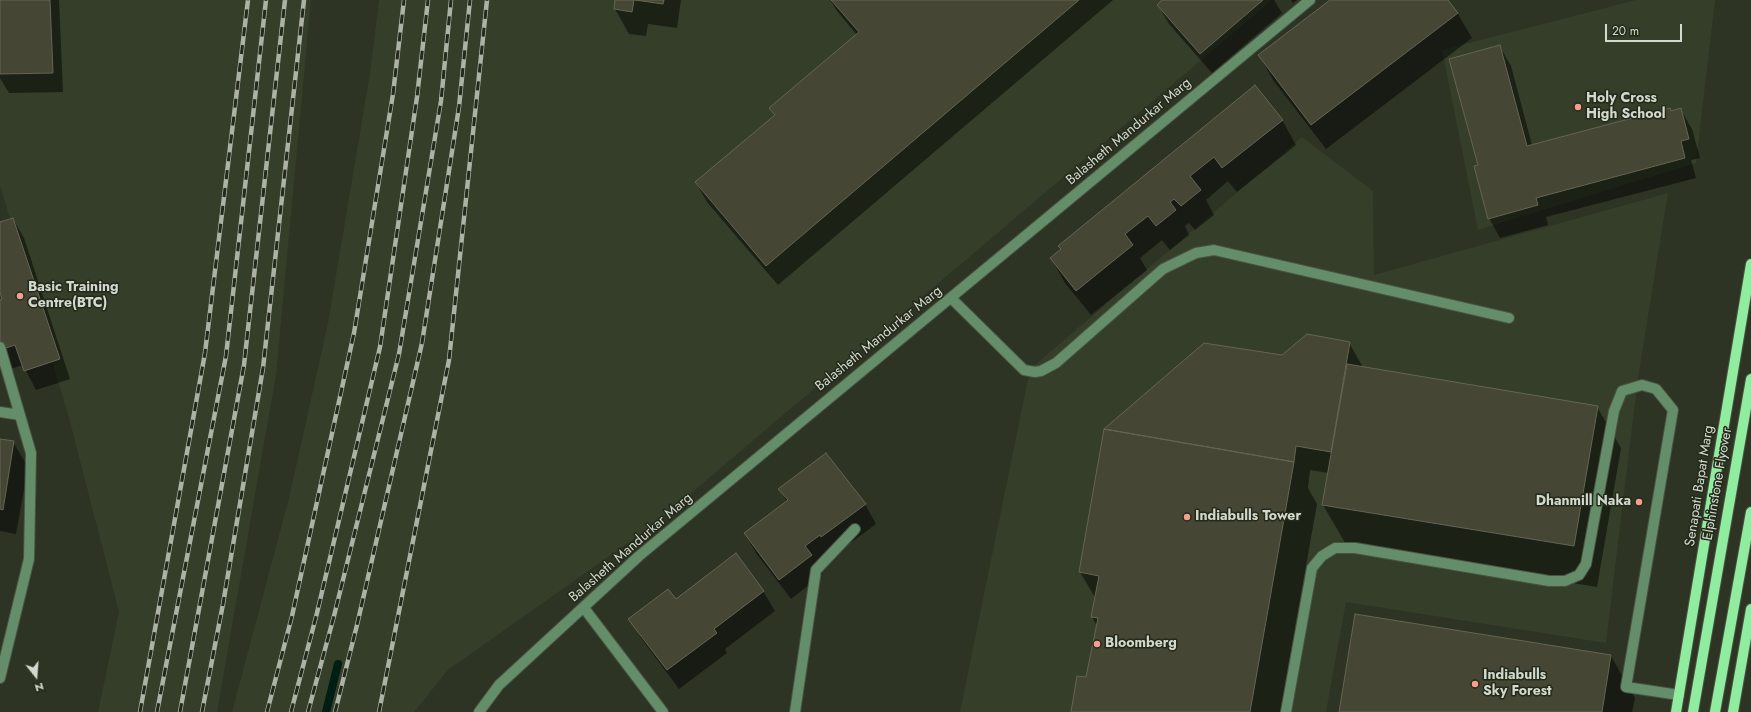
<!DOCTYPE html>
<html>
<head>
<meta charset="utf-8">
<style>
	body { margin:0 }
	#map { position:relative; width:1751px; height:712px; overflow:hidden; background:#2d3424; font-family:Jost,sans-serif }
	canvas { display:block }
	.north { position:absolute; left:16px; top:656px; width:40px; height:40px; -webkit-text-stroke:3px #232a1a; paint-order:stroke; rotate:163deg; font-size:11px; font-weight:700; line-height:16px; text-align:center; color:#d4d9cf }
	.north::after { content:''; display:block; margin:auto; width:14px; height:18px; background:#d4d9cf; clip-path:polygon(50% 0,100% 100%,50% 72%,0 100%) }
	.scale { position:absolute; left:1605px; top:24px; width:77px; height:18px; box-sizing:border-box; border:2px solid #d4d9cf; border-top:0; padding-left:5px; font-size:12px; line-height:14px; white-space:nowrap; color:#d4d9cf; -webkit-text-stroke:3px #232a1a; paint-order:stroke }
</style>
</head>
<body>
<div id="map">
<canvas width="1751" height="712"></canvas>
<div class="north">N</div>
<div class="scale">20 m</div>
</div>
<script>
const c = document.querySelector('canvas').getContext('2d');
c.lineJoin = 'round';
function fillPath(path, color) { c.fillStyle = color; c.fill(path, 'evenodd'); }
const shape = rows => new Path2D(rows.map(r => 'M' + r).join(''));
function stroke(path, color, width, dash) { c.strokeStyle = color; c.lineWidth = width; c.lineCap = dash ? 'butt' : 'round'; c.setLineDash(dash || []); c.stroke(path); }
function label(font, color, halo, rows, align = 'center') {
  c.font = font + ' Jost,sans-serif'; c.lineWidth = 3; c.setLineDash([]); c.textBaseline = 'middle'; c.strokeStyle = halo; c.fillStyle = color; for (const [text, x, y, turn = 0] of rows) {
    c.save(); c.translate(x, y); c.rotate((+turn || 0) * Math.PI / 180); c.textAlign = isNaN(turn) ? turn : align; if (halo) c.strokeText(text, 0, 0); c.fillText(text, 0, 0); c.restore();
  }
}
fillPath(shape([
	[0,0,311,0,276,375,217,712,98,712,119,612,69,418,0,185],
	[379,0,1272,0,656,523,448,670,414,712,232,712,289,498,328,323,370,73],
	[1636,0,1715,0,1696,163,1478,230,1442,50],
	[1302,137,1373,191,1374,275,1668,193,1638,378,1606,643,1346,602,1326,712,960,712,1030,369]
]), '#343e28');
fillPath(shape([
	[0,0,59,0,63,92,9,93,0,78],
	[616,0,681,0,677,28,648,24,646,36,629,34,615,9],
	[830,0,1113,0,778,285,707,202,696,183,775,116,770,108,857,35,837,11],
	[1164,0,1274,0,1282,13,1212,73,1169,24,1158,5],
	[1291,0,1297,0,1293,3],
	[1332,0,1447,0,1458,14,1472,38,1326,149,1273,80,1259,55],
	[1500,47,1511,66,1532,145,1681,110,1692,129,1700,158,1691,160,1696,178,1546,217,1548,225,1500,238,1489,218,1479,166],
	[1255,87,1282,120,1296,145,1237,192,1228,181,1206,200,1214,215,1195,230,1189,223,1185,226,1189,235,1170,250,1162,240,1140,258,1147,270,1091,315,1065,283,1051,258,1061,250,1059,246],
	[13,219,24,238,70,379,36,390,23,365,8,370,0,356,0,301,4,300,0,289,0,223],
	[1349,343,1363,367,1597,407,1621,448,1597,587,1347,546,1323,505,1329,473,1310,470,1308,488,1317,504,1280,712,1072,712,1087,678,1097,626,1092,617,1096,599,1080,572,1282,356],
	[0,440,13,442,28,467,16,534,0,531],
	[780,489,865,504,876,524,833,556,817,565,823,574,791,599,756,553,745,534,787,502],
	[763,591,775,611,725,649,727,653,679,689,641,638,630,619,676,600],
	[1611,656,1635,698,1632,712,1340,712]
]), '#0007');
stroke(shape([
	[326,712,338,664]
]), '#011e14', 8);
const building = shape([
	[0,0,50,0,53,73,0,74,0,0],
	[615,0,634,0,632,12,614,9,615,0],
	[635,0,664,0,663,4,635,0],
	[831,0,1079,0,766,266,695,182,775,115,769,108,859,32,831,0],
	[1162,0,1263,0,1200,54,1157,5,1162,0],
	[1330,0,1448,0,1458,13,1311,125,1258,55,1330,0],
	[1500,45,1527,146,1670,108,1671,111,1681,108,1689,139,1681,141,1685,158,1536,198,1538,205,1488,219,1474,166,1478,165,1449,59,1500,45],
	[1255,85,1283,120,1222,168,1214,157,1190,176,1201,190,1181,206,1174,199,1170,202,1176,210,1156,226,1148,216,1125,234,1133,245,1076,291,1050,258,1061,249,1058,246,1255,85],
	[13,218,60,359,24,371,15,345,0,350,0,300,2,299,0,292,0,222,13,218],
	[1307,334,1350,342,1331,452,1296,446,1294,462,1104,429,1204,343,1282,355,1307,334],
	[1347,364,1598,406,1574,546,1322,505,1347,364],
	[1104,429,1294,462,1250,712,1071,712,1077,676,1086,677,1098,618,1091,617,1099,576,1079,572,1104,429],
	[0,439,14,441,3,510,0,509,0,439],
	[826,453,866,504,821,537,820,535,805,546,812,555,779,580,744,533,788,500,778,489,826,453],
	[736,553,764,591,714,629,717,633,667,670,628,619,668,589,676,599,736,553],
	[1355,614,1611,655,1602,712,1339,712,1355,614]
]);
fillPath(building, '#454633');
stroke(building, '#656552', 1);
const minor = shape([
	[951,298,1024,370,1035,372,1041,371,1056,363,1163,269,1196,253,1214,250,1509,318],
	[0,347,31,453,29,559,0,678],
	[0,412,20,415],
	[584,608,663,712],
	[479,712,499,685,639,556,1310,0],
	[795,712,816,570,855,529],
	[1286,712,1312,568,1322,556,1335,548,1355,548,1549,581,1565,581,1579,575,1586,564,1614,411,1622,391,1642,385,1656,389,1673,410,1626,687,1679,695]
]);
const major = shape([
	[1676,712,1751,264],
	[1693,712,1751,379],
	[1715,712,1751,512],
	[1733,712,1751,609]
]);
stroke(minor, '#4b5243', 12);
stroke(major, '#4b5243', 12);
stroke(minor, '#638e69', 10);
stroke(major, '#90ec9f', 10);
const rail = shape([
	[140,712,205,353,248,0],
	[157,712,226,356,266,0],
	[180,712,244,365,285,0],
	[202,712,223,604,263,368,304,0],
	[267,712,292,616,354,333,393,94,404,0],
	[291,712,317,613,380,347,417,97,428,0],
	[308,712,334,616,399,354,441,101,451,0],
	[335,712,357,625,422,343,459,107,470,0],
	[379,712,449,360,487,0]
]);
stroke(rail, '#adb2a7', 4.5);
stroke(rail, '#232a1a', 3, [9]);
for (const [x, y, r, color] of [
	[1578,107,4,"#f59d8e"],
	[20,296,4,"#f59d8e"],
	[1639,502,4,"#f59d8e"],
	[1187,517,4,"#f59d8e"],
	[1097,644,4,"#f59d8e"],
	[1475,684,4,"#f59d8e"]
]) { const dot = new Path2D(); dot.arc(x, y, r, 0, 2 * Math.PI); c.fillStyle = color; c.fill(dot); stroke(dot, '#232a1a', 1.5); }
label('bold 14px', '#d4d9cf', '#232a1a', [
	["Holy Cross",1586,99],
	["High School",1586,115],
	["Basic Training",28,288],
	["Centre(BTC)",28,304],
	["Dhanmill Naka",1631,502,"right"],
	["Indiabulls Tower",1195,517],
	["Bloomberg",1105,644],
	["Indiabulls",1483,676],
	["Sky Forest",1483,692]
], 'left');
label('14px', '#d4d9cf', '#232a1a', [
	["Balasheth Mandurkar Marg",1129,132,-40],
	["Balasheth Mandurkar Marg",879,339,-39],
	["Elphinstone Flyover",1718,484,-80],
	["Senapati Bapat Marg",1700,486,-81],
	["Balasheth Mandurkar Marg",631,548,-41]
]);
</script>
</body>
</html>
